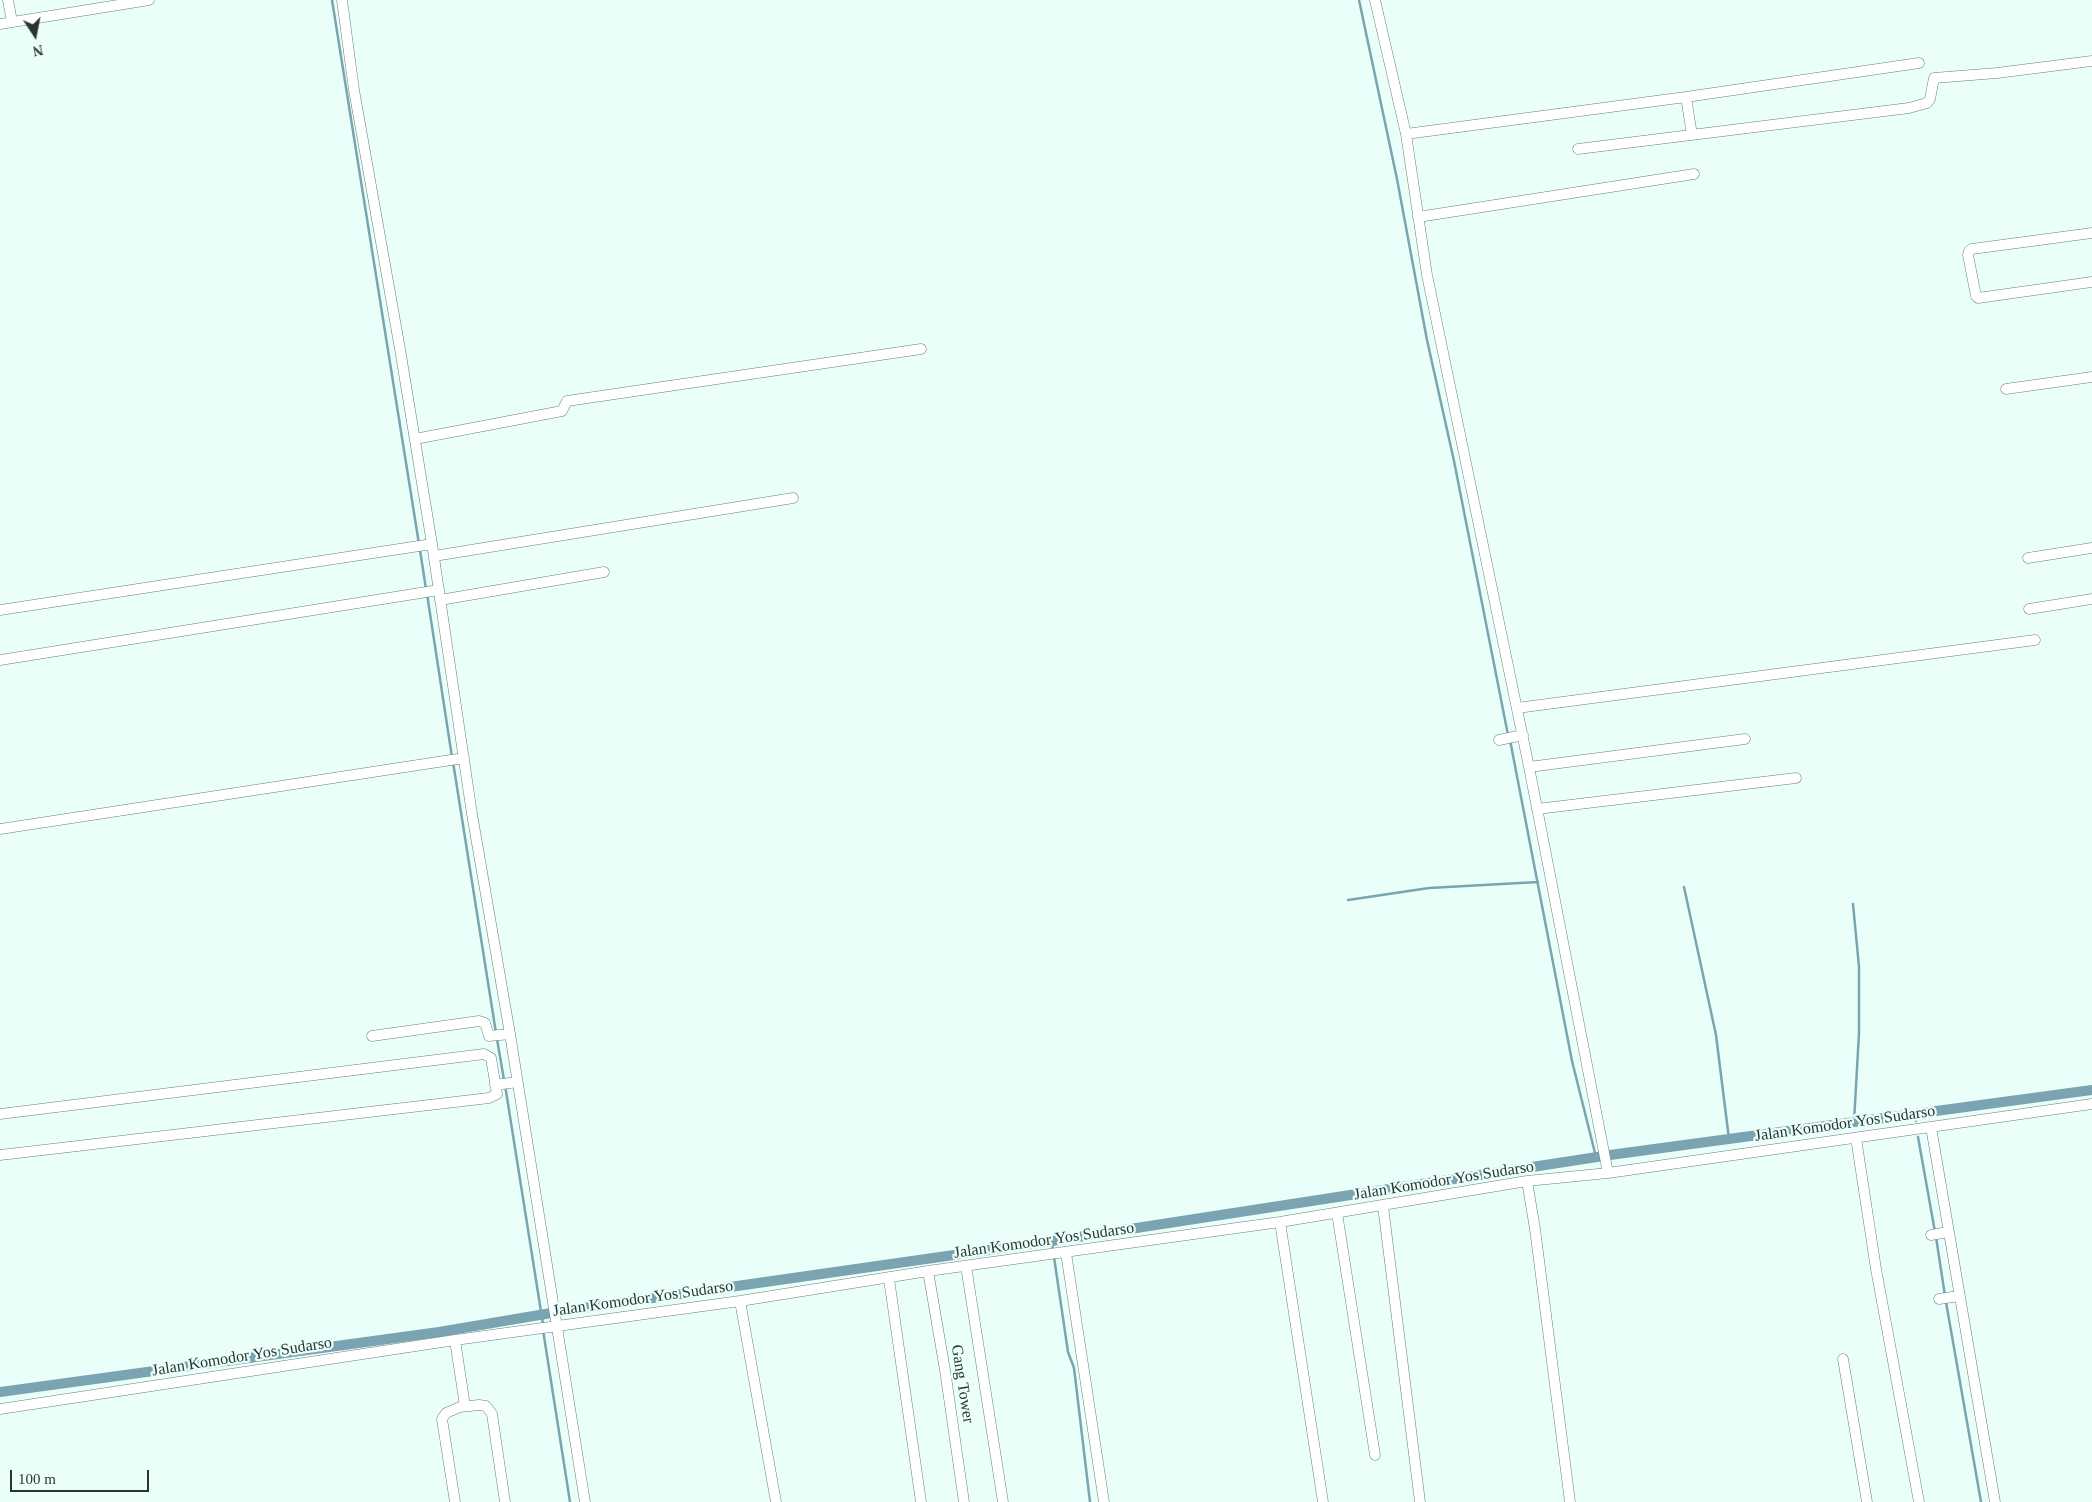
<!DOCTYPE html>
<html>
<head>
<meta charset="utf-8">
<style>
	body { margin:0 }
	#map { position:relative; width:2092px; height:1502px; overflow:hidden; background:#ebfffa; font-family:"Times New Roman",serif }
	canvas { display:block }
	.north { position:absolute; left:10px; top:10px; width:50px; height:50px; -webkit-text-stroke:4px #ebfffa; paint-order:stroke; rotate:169deg; font-size:14px; font-weight:700; line-height:20px; text-align:center; color:#2b3432 }
	.north::after { content:''; display:block; margin:auto; width:18px; height:22px; background:#2b3432; clip-path:polygon(50% 0,100% 100%,50% 72%,0 100%) }
	.scale { position:absolute; left:10px; top:1470px; width:139px; height:22px; box-sizing:border-box; border:2px solid #2b3432; border-top:0; padding-left:6px; font-size:15px; line-height:18px; white-space:nowrap; color:#2b3432; -webkit-text-stroke:4px #ebfffa; paint-order:stroke }
</style>
</head>
<body>
<div id="map">
<canvas width="2092" height="1502"></canvas>
<div class="north">N</div>
<div class="scale">100 m</div>
</div>
<script>
const c = document.querySelector('canvas').getContext('2d');
c.lineJoin = 'round';
const shape = rows => new Path2D(rows.map(r => 'M' + r).join(''));
function stroke(path, color, width, dash) { c.strokeStyle = color; c.lineWidth = width; c.lineCap = dash ? 'butt' : 'round'; c.setLineDash(dash || []); c.stroke(path); }
function label(font, color, halo, rows, align = 'center') {
  c.font = font + ' "Times New Roman",serif'; c.lineWidth = 4.5; c.setLineDash([]); c.textBaseline = 'middle'; c.strokeStyle = halo; c.fillStyle = color; for (const [text, x, y, turn = 0] of rows) {
    c.save(); c.translate(x, y); c.rotate((+turn || 0) * Math.PI / 180); c.textAlign = isNaN(turn) ? turn : align; if (halo) c.strokeText(text, 0, 0); c.fillText(text, 0, 0); c.restore();
  }
}
stroke(shape([
	[332,0,419,544],
	[1359,0,1397,179,1427,340,1454,461,1508,735],
	[420,550,426,589],
	[427,594,452,757],
	[1510,740,1572,1061,1596,1157],
	[453,762,496,1033],
	[1684,887,1716,1035,1729,1139],
	[1348,900,1429,888,1538,882],
	[1853,904,1859,967,1859,1033,1854,1122],
	[497,1039,504,1080],
	[505,1085,543,1324],
	[1915,1114,1916,1121],
	[1918,1137,1935,1232],
	[1936,1237,1945,1296],
	[1052,1241,1053,1252],
	[1054,1257,1068,1352,1074,1368,1090,1502],
	[1946,1302,1981,1502],
	[543,1330,570,1502]
]), '#7aa4b2', 2.5);
stroke(shape([
	[0,1392,439,1332,569,1310,1052,1241,1610,1155,2092,1090]
]), '#7aa4b2', 10);
const minor = shape([
	[8,0,12,22],
	[342,0,354,90,400,349,432,544,472,814,510,1034,585,1502],
	[1375,0,1406,134,1427,275,1529,767,1608,1173],
	[0,24,149,0],
	[1686,97,1692,135],
	[1406,134,1686,97,1919,63],
	[1578,149,1909,108,1927,103,1930,99,1934,78,1997,73,2092,61],
	[1418,217,1694,174],
	[2092,233,1972,249,1969,251,1968,255,1976,296,1978,298,2092,282],
	[2006,389,2092,377],
	[415,439,562,411,567,401,921,349],
	[434,556,793,498],
	[2028,558,2092,548],
	[440,600,604,572],
	[2029,609,2092,599],
	[0,610,432,544],
	[0,660,439,590],
	[1517,708,2035,640],
	[1499,740,1523,735],
	[1529,767,1745,739],
	[1537,809,1796,778],
	[0,829,464,758],
	[372,1036,479,1021,485,1023,489,1036,510,1034],
	[495,1085,517,1082],
	[0,1114,484,1054,491,1058,497,1094,489,1098,0,1155],
	[1931,1127,1995,1502],
	[1856,1138,1876,1269,1919,1502],
	[1527,1181,1535,1229,1570,1502],
	[1383,1206,1420,1502],
	[1337,1213,1375,1455],
	[1280,1222,1323,1502],
	[1931,1235,1948,1232],
	[1066,1253,1104,1502],
	[966,1266,1003,1502],
	[928,1271,945,1370,964,1502],
	[889,1279,921,1502],
	[1939,1299,1959,1296],
	[740,1301,776,1502],
	[455,1340,465,1406],
	[1843,1359,1867,1502],
	[0,1409,455,1340,740,1301,928,1271,1280,1222,1527,1181,1608,1173,2092,1104],
	[455,1502,442,1419,446,1413,460,1407,479,1405,486,1406,492,1414,505,1502]
]);
stroke(minor, '#687e79', 11);
stroke(minor, '#fff', 10);
label('16px', '#2b3432', '#ebfffa', [
	["Jalan Komodor Yos Sudarso",1845,1124,-8],
	["Jalan Komodor Yos Sudarso",1444,1181,-9],
	["Jalan Komodor Yos Sudarso",1044,1241,-8],
	["Jalan Komodor Yos Sudarso",643,1299,-8],
	["Jalan Komodor Yos Sudarso",242,1357,-9],
	["Gang Tower",962,1384,81]
]);
</script>
</body>
</html>
